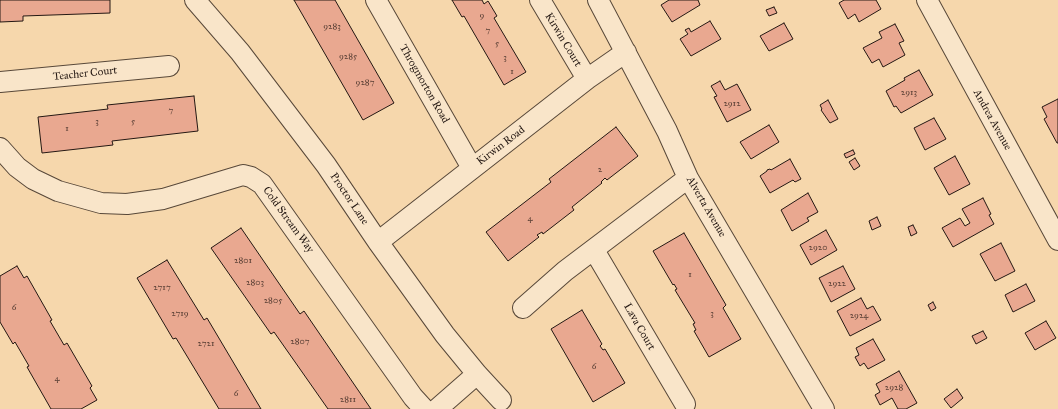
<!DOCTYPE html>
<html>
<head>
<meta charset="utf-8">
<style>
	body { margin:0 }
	canvas { display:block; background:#f6d7ac }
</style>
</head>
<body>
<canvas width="1058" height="409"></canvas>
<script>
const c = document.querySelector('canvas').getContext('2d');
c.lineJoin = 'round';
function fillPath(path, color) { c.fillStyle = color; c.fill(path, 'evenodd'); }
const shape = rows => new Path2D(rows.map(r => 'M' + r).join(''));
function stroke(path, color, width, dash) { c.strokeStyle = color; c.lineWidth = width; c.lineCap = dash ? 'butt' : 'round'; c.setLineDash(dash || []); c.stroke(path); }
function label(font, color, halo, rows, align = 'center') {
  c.font = font + ' "IM FELL Great Primer",serif'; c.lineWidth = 4; c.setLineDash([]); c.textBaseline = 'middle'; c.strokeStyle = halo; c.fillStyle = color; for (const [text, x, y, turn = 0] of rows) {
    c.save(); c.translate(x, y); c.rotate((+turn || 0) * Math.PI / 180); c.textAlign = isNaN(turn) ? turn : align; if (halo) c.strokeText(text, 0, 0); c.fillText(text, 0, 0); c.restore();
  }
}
const building = shape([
	[0,0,110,0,110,13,23,16,23,21,0,22,0,0],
	[294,0,335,0,394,103,363,120,294,0],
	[452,0,482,0,484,4,488,1,497,16,494,18,526,72,504,85,464,16,462,17,452,0],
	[669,0,698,0,700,5,672,22,661,5,669,0],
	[844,0,876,0,881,9,859,22,855,14,848,19,839,3,844,0],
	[774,7,777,13,769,16,766,10,774,7],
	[710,21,721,39,691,56,680,39,688,34,685,30,689,28,691,32,710,21],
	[784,23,793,39,769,51,760,36,784,23],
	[895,24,904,41,899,43,905,55,883,67,879,59,872,63,863,48,882,38,879,32,895,24],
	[919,70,933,95,901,113,896,106,894,107,886,91,905,80,904,78,919,70],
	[720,81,725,90,737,84,751,110,727,122,714,97,717,96,711,86,720,81],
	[194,96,198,131,112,141,113,145,42,153,38,117,108,109,107,105,194,96],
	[1058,99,1058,143,1057,143,1044,119,1047,117,1042,107,1058,99],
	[828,100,838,119,830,123,821,110,822,109,820,105,828,100],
	[934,118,946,139,925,150,914,128,934,118],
	[769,125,779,142,751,159,740,142,769,125],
	[616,127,638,156,607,180,605,178,601,182,602,183,572,207,574,210,543,234,542,232,537,235,539,237,508,261,486,232,551,182,549,179,616,127],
	[853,150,855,154,846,158,844,154,853,150],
	[955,156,970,184,949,195,934,168,955,156],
	[855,158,860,166,854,170,849,162,855,158],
	[790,159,801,179,795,182,793,180,770,193,760,176,767,171,767,170,770,169,771,170,790,159],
	[808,193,818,212,807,218,809,221,792,231,781,210,808,193],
	[983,198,991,214,989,215,994,224,953,247,942,228,960,218,965,226,970,223,962,209,983,198],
	[877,217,881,226,872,230,869,221,877,217],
	[913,225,917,233,911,236,908,227,913,225],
	[241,228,300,314,304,311,371,409,328,409,274,332,271,334,211,248,241,228],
	[826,230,837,250,811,265,800,245,826,230],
	[684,233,726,305,723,308,741,339,709,357,694,331,696,330,693,324,695,323,675,290,677,289,674,284,673,285,653,251,684,233],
	[1001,243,1015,271,995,281,980,254,1001,243],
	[167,260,204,320,207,318,261,409,219,409,176,338,173,339,137,278,167,260],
	[17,266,24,278,27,276,52,320,50,321,64,345,67,343,92,386,90,388,97,400,81,409,51,409,27,367,29,366,15,342,13,344,0,322,0,276,17,266],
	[843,266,855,289,831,302,819,278,843,266],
	[1026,284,1035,301,1013,312,1005,295,1026,284],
	[861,298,867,309,873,306,881,320,850,336,837,311,861,298],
	[933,302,936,308,931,311,928,305,933,302],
	[582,310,602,344,600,346,603,350,605,349,625,383,593,402,551,329,582,310],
	[1046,321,1056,338,1035,350,1025,333,1046,321],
	[983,331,987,338,976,344,972,336,983,331],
	[873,339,885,360,868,369,864,363,860,366,855,357,859,355,856,348,873,339],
	[899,371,917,403,906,409,898,409,892,398,880,405,875,395,880,392,876,384,899,371],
	[957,389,963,398,951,408,944,399,957,389]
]);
fillPath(building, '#e9a890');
stroke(building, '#241813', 1);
const street = shape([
	[195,0,240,52,326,165,378,242,445,335,477,374,501,400],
	[376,0,472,168],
	[540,0,587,79],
	[598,0,667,131,688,178,824,409],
	[927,0,1058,240],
	[0,82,169,66],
	[0,148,17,167,33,179,58,191,101,203,127,204,163,199,243,175,251,177,262,184,413,397,424,409],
	[378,242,587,79,626,52],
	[594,250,685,404],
	[523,308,565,271,688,178],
	[437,409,477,374]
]);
stroke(street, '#584839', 22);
stroke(street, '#f9e5c9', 20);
label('9px', '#553c32', null, [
	["9",482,16],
	["9283",332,27],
	["7",488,31],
	["5",497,44],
	["9285",348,57],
	["3",505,58],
	["1",512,72],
	["9287",365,83],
	["2913",909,93],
	["2912",732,104],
	["7",171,111],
	["3",97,122],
	["5",133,122],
	["1",67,129],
	["2",600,170],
	["4",530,219],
	["2920",818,248],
	["2801",243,261],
	["1",690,275],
	["2803",255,283],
	["2922",837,284],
	["2717",162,288],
	["2805",273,301],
	["6",14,308],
	["2719",180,314],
	["3",712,314],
	["2924",859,316],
	["2807",300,342],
	["2721",206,344],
	["6",594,367],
	["4",57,379],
	["2928",894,388],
	["6",236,394],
	["2811",348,400]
]);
label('11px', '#241813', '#f9e5c9', [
	["Kirwin Court",563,40,59],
	["Teacher Court",85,74,-6],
	["Throgmorton Road",424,84,60],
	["Andrea Avenue",992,120,61],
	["Kirwin Road",501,146,-37],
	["Proctor Lane",349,199,56],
	["Alverta Avenue",706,207,60],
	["Cold Stream Way",288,220,54],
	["Lava Court",639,327,60]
]);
</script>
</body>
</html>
